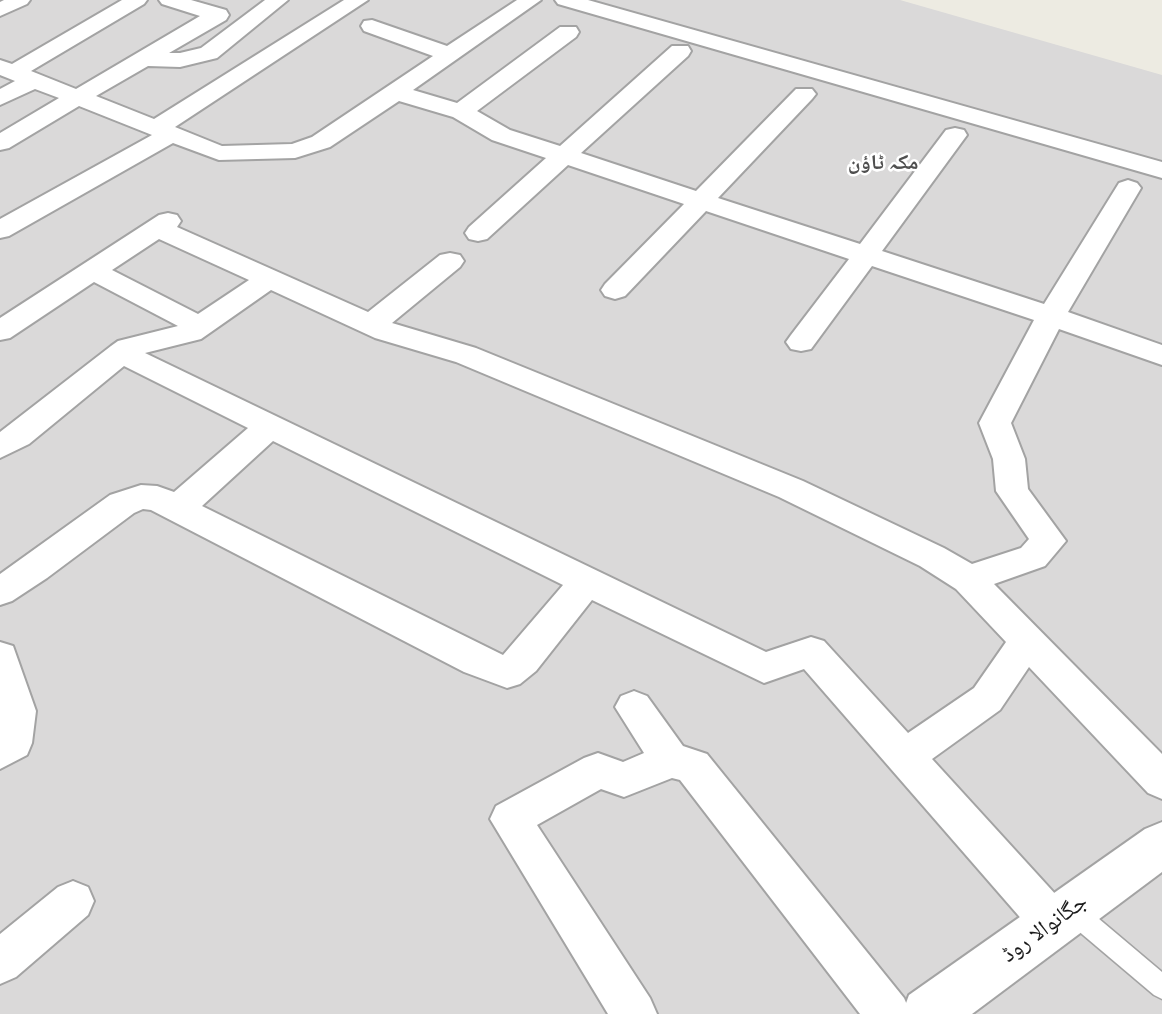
<!DOCTYPE html>
<html>
<head>
<meta charset="utf-8">
<style>
	body { margin:0 }
	canvas { display:block; background:#edebe2 }
</style>
</head>
<body>
<canvas width="1162" height="1014"></canvas>
<script>
const c = document.querySelector('canvas').getContext('2d');
c.lineJoin = 'round';
function fillPath(path, color) { c.fillStyle = color; c.fill(path, 'evenodd'); }
const shape = rows => new Path2D(rows.map(r => 'M' + r).join(''));
function stroke(path, color, width, dash) { c.strokeStyle = color; c.lineWidth = width; c.lineCap = dash ? 'butt' : 'round'; c.setLineDash(dash || []); c.stroke(path); }
function label(font, color, halo, rows, align = 'center') {
  c.font = font + ' "Roboto Condensed","Noto Naskh Arabic",sans-serif'; c.lineWidth = 5; c.setLineDash([]); c.textBaseline = 'middle'; c.strokeStyle = halo; c.fillStyle = color; for (const [text, x, y, turn = 0] of rows) {
    c.save(); c.translate(x, y); c.rotate((+turn || 0) * Math.PI / 180); c.textAlign = isNaN(turn) ? turn : align; if (halo) c.strokeText(text, 0, 0); c.fillText(text, 0, 0); c.restore();
  }
}
fillPath(shape([
	[0,0,900,0,1162,75,1162,1014,0,1014]
]), '#dad9d9');
const service = shape([
	[1071,899,1079,902,1162,972,1162,999,1154,995,1063,918,1060,910,1063,902,1071,899]
]);
const minor = shape([
	[4,0,30,0,27,4,0,16,0,2,4,0],
	[122,0,147,0,144,4,31,71,76,89,200,16,162,4,159,0,191,0,226,10,229,15,226,20,169,53,180,53,201,48,265,0,288,0,217,58,180,67,148,66,96,96,154,119,344,0,368,0,175,127,222,146,292,144,312,137,433,56,364,31,361,26,364,21,372,20,447,46,517,0,541,0,413,90,457,103,560,27,576,27,579,32,576,37,477,111,510,130,560,146,672,46,688,46,691,51,688,56,581,153,696,191,796,89,812,89,816,94,812,99,718,198,860,244,946,130,955,128,964,130,967,135,882,251,1044,304,1119,183,1128,180,1137,183,1141,188,1068,312,1162,345,1162,365,1059,329,1011,423,1025,459,1028,489,1066,541,1045,566,994,584,1162,754,1162,799,1148,793,1029,667,1000,710,932,759,1068,908,1075,923,1068,938,1053,944,1038,938,804,669,764,683,592,600,536,671,520,684,507,688,464,672,151,510,143,509,134,513,47,578,12,601,0,605,0,574,110,495,141,485,157,486,174,492,248,428,124,366,29,444,0,458,0,432,111,346,118,341,178,326,94,282,10,338,0,340,0,318,159,215,168,213,177,215,181,221,177,227,368,312,440,255,450,253,460,255,464,261,460,267,392,323,476,348,803,481,944,548,972,564,1021,548,1029,539,996,491,993,459,979,423,1034,320,872,266,811,349,801,351,791,349,786,342,791,335,849,259,706,211,625,296,615,299,605,296,601,290,605,284,684,204,568,165,487,239,478,241,469,239,465,233,469,227,546,158,492,140,453,117,399,101,330,147,295,158,219,160,173,143,9,236,0,238,0,219,152,135,79,106,9,148,0,150,0,133,59,98,35,89,0,105,0,89,15,81,0,75,0,60,12,64,122,0],
	[159,239,249,280,198,314,112,270,159,239],
	[271,290,375,338,456,362,779,497,920,566,956,589,1006,642,974,688,908,733,824,641,811,637,766,652,145,353,201,339,271,290],
	[273,441,563,585,503,655,202,506,273,441],
	[555,0,588,0,1162,162,1162,178,558,4,555,0],
	[0,642,13,646,36,711,32,743,27,755,0,769,0,642],
	[634,691,647,696,683,746,707,754,904,998,911,1014,860,1014,680,780,672,778,624,797,601,789,537,825,650,998,657,1014,608,1014,490,819,496,806,584,758,598,753,623,762,644,753,615,707,621,696,634,691],
	[73,881,88,887,94,901,88,915,16,977,0,984,0,934,58,887,73,881]
]);
const tertiary = shape([
	[1162,822,1162,872,972,1014,902,1014,909,995,1145,829,1162,822]
]);
stroke(service, '#a3a3a3', 3);
stroke(minor, '#a3a3a3', 4);
stroke(tertiary, '#a3a3a3', 4);
fillPath(service, '#fff');
fillPath(minor, '#fff');
fillPath(tertiary, '#fff');
label('bold 21px', '#4f4f4f', '#fff', [
	["مکہ ٹاؤن",883,164]
]);
label('23px', '#1c1c1c', '#fff', [
	["جگانوالا روڈ",1045,929,-36]
]);
</script>
</body>
</html>
